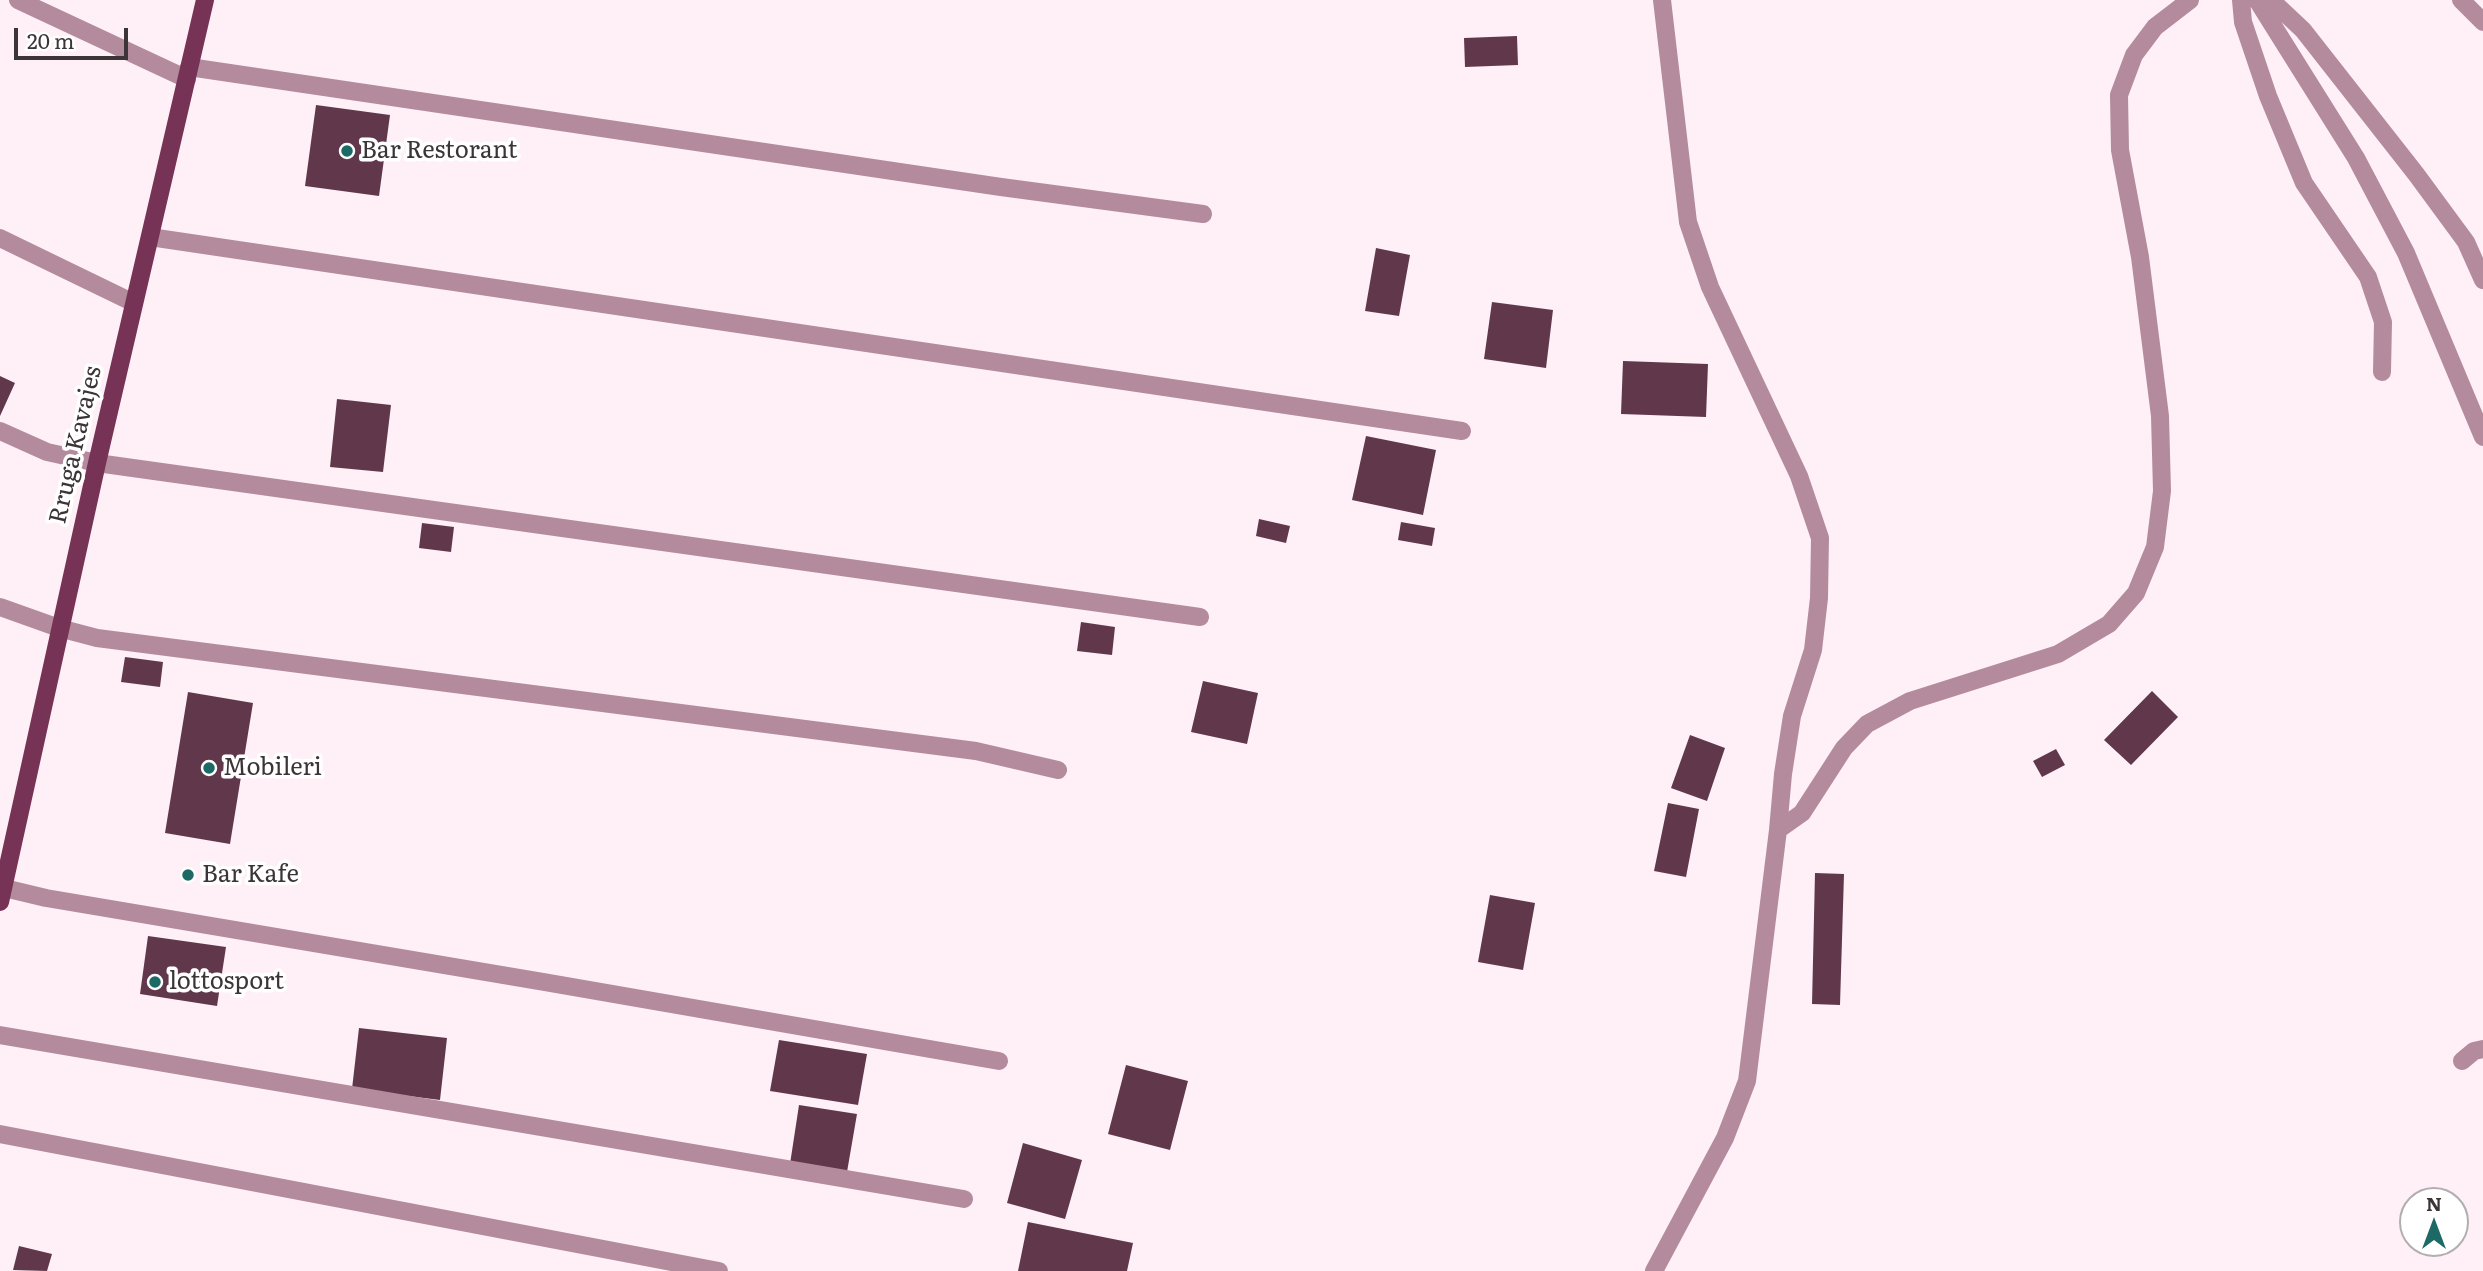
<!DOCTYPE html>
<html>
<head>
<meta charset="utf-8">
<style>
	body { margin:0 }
	#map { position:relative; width:2483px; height:1271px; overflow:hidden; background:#fef0f6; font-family:Literata,serif }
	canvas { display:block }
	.north { position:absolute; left:2399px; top:1187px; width:70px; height:70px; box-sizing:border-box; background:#fff; border:2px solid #b1aeaf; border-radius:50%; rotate:0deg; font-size:19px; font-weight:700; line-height:28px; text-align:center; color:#3b3537 }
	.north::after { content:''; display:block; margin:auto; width:24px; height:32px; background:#1d6965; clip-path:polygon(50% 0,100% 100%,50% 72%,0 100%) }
	.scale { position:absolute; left:14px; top:28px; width:114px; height:32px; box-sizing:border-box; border:4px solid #3b3537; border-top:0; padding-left:9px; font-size:21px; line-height:24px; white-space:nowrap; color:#3b3537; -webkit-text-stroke:5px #fff; paint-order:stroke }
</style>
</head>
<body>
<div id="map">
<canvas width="2483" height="1271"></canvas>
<div class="north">N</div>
<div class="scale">20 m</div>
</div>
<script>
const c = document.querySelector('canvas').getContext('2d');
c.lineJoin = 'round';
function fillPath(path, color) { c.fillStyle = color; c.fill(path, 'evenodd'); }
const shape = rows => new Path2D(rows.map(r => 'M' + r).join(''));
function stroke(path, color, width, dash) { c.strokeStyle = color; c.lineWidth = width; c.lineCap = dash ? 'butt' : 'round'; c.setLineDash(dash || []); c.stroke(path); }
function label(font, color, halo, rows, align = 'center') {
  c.font = font + ' Literata,serif'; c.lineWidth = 7; c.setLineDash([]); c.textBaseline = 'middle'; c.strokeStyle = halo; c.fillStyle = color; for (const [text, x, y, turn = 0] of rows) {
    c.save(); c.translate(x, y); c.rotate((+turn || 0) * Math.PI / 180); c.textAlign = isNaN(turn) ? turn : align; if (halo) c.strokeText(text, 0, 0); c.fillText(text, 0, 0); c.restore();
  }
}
fillPath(shape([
	[1517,36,1518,65,1465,67,1464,38],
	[316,105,390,115,379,196,305,186],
	[1376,248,1410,255,1399,316,1365,311],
	[1492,302,1553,310,1546,368,1484,359],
	[1623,361,1708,364,1706,417,1621,414],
	[0,376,15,383,0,416],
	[337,399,391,405,383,472,330,467],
	[1366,436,1436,450,1423,515,1352,500],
	[1259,519,1290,526,1286,543,1256,536],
	[1401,522,1435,528,1432,546,1398,540],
	[422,523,454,527,451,552,419,548],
	[1081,622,1115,627,1112,655,1077,651],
	[125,657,163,662,160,687,121,682],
	[1203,681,1258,693,1247,744,1191,732],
	[2152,691,2178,717,2131,765,2104,740],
	[188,692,253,703,230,844,165,833],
	[1690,735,1725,748,1707,801,1671,788],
	[2056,749,2065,765,2042,777,2033,761],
	[1668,803,1699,809,1686,877,1654,871],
	[1815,873,1844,874,1840,1005,1812,1004],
	[1490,895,1535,903,1523,970,1478,962],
	[148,936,226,947,217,1006,140,994],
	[359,1028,447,1038,440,1100,352,1089],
	[779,1040,867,1054,858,1105,770,1091],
	[1126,1065,1188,1081,1170,1150,1108,1134],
	[799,1105,857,1114,847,1172,790,1164],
	[1023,1143,1082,1160,1065,1219,1007,1203],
	[1028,1222,1133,1243,1127,1271,1018,1271],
	[19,1246,52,1254,47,1271,13,1270]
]), '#61384b');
stroke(shape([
	[18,0,187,79],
	[2241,0,2243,22,2268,96,2304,183,2368,277,2383,322,2382,372],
	[2257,0,2356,158,2406,253,2483,437],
	[2271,0,2303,30,2416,174,2466,242,2483,280],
	[2461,0,2483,22],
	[189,67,1001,187,1203,214],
	[150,237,1462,431],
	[0,238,134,303],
	[0,431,47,452,97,463,1200,617],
	[0,607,59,628,97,638,976,751,1058,770],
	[1778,830,1802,813,1844,748,1867,724,1910,701,2058,654,2109,624,2136,593,2155,547,2162,491,2160,416,2140,257,2120,150,2119,95,2134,55,2155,27,2190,0],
	[0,887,46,898,544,982,999,1061],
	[0,1035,964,1199],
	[2462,1061,2474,1051,2483,1049],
	[0,1134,719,1271],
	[1654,1271,1725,1138,1747,1081,1778,830,1783,774,1792,716,1813,650,1819,598,1820,538,1799,476,1710,287,1688,222,1662,0]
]), '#b48b9d', 18);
stroke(shape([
	[0,902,97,463,205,0]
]), '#773356', 18);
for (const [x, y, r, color] of [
	[347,151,7,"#1d6965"],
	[209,768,7,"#1d6965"],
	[188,875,7,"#1d6965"],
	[155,982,7,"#1d6965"]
]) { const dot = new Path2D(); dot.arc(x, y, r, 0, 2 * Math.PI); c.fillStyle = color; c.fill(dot); stroke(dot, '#fff', 2.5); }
label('24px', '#3b3537', '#fff', [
	["Bar Restorant",361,151],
	["Mobileri",223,768],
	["Bar Kafe",202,875],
	["lottosport",169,982]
], 'left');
label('24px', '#3b3537', '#fff', [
	["Rruga Kavajes",76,445,-77]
]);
</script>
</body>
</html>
